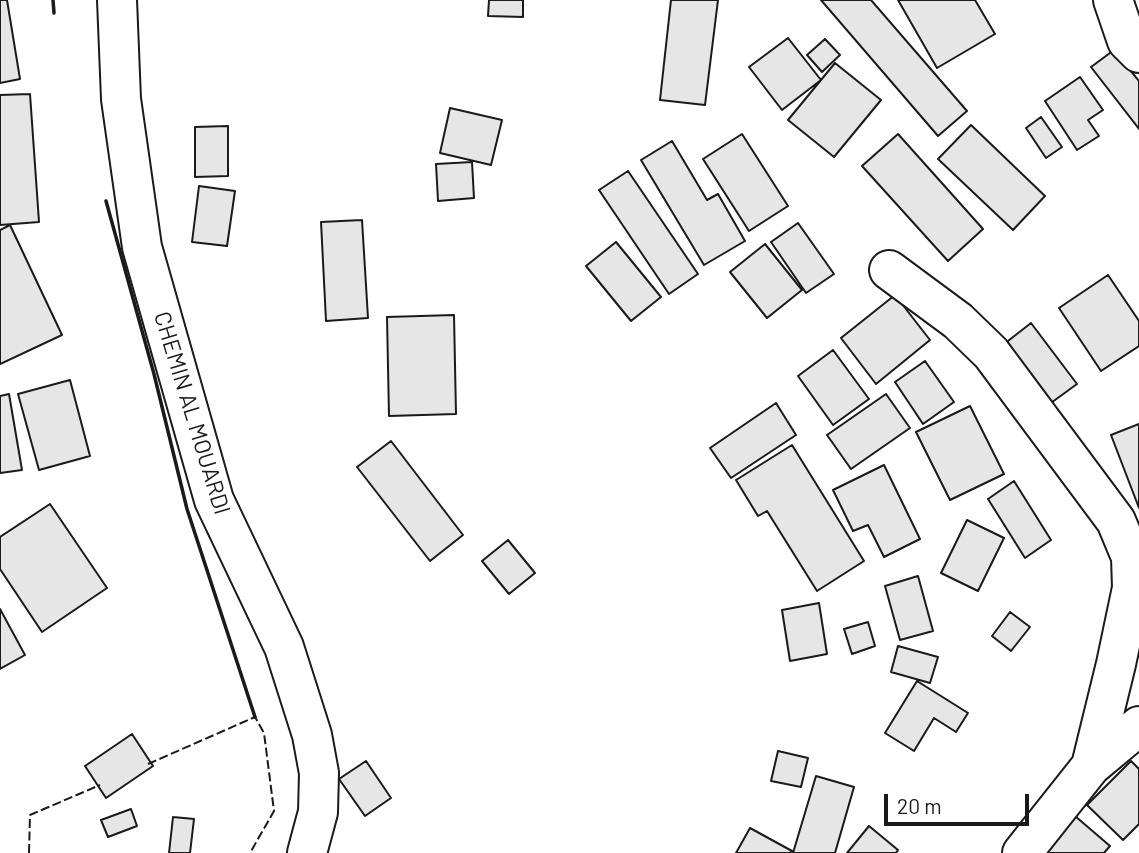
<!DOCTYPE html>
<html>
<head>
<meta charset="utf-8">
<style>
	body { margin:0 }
	#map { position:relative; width:1139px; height:853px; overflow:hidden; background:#fff; font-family:Barlow,sans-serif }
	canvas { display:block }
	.scale { position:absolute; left:884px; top:794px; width:145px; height:32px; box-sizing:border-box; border:4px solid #1a1a1a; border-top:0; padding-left:9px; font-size:21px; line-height:24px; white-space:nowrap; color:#1a1a1a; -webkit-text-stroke:5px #fff; paint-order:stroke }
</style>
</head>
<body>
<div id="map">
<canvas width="1139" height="853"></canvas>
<div class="scale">20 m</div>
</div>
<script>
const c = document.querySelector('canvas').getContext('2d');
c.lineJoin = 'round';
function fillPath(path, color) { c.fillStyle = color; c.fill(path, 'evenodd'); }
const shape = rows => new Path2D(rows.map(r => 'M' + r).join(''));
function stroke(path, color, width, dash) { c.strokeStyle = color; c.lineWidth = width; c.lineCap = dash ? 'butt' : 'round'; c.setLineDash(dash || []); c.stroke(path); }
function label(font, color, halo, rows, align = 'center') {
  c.font = font + ' Barlow,sans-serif'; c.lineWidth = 5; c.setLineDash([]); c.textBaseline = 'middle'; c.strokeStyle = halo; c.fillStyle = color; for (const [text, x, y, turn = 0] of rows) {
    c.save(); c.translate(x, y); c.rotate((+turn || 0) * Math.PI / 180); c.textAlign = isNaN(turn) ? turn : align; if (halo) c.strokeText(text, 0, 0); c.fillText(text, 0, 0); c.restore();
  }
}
const building = shape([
	[0,0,7,0,20,79,0,83,0,0],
	[489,0,523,0,523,17,488,16,489,0],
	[671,0,718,0,705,105,660,100,671,0],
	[821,0,871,0,967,111,938,136,821,0],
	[898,0,975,0,995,34,937,68,898,0],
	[788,38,821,80,782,110,749,67,788,38],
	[825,39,840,55,822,72,807,55,825,39],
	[1114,50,1139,81,1139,129,1091,67,1114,50],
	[835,63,881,100,834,157,788,120,835,63],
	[1080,77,1103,110,1088,120,1099,136,1077,150,1045,101,1080,77],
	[30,94,39,222,0,225,0,95,30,94],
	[450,108,502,120,491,165,440,153,450,108],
	[1041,117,1062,147,1046,158,1026,128,1041,117],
	[971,125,1045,196,1013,230,938,159,971,125],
	[228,126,228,176,195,177,195,127,228,126],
	[742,134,788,206,749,231,703,159,742,134],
	[898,134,983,229,948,261,862,166,898,134],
	[672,141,707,200,718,194,745,241,704,265,641,160,672,141],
	[472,162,474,198,438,201,436,164,472,162],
	[628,171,698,274,669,294,599,190,628,171],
	[199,186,235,191,227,246,192,242,199,186],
	[362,220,368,318,326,321,321,222,362,220],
	[798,223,834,274,806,293,771,242,798,223],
	[10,225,62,335,0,364,0,230,10,225],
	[616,242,661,297,631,321,586,266,616,242],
	[765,244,802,290,767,318,730,272,765,244],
	[1108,275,1139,321,1139,346,1101,371,1059,308,1108,275],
	[895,295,930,340,876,384,841,338,895,295],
	[454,315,456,414,389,416,387,317,454,315],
	[1031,323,1077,384,1044,408,999,348,1031,323],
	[833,350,869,399,833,425,798,376,833,350],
	[925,361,954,402,923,424,895,382,925,361],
	[70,380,90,456,39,470,18,394,70,380],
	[9,394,22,470,0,473,0,396,9,394],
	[886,394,910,428,851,469,827,435,886,394],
	[776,403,796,435,731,478,710,448,776,403],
	[970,406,1004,474,950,500,916,432,970,406],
	[1139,424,1139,508,1111,435,1139,424],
	[391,441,463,535,430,561,357,467,391,441],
	[792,445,864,561,817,591,767,511,758,516,736,480,792,445],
	[884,465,920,539,884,557,868,525,853,531,833,490,884,465],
	[1014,481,1051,540,1025,558,988,499,1014,481],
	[50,504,107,588,42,632,0,569,0,537,50,504],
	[967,520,1004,538,978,591,941,573,967,520],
	[508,540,535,573,509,594,482,561,508,540],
	[918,576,933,631,900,640,885,586,918,576],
	[819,603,827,654,790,661,782,610,819,603],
	[0,609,25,655,0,669,0,609],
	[1010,612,1030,627,1011,651,992,636,1010,612],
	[868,622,875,646,852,654,844,629,868,622],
	[898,646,938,657,930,683,891,672,898,646],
	[917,681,968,713,956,732,934,718,914,751,885,733,917,681],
	[132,734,153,766,106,798,85,766,132,734],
	[778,751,808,758,801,787,771,781,778,751],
	[366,761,391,798,365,816,339,779,366,761],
	[1131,761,1139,769,1139,824,1123,840,1087,805,1131,761],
	[816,776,854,787,835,853,793,853,816,776],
	[131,809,137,826,108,837,101,820,131,809],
	[1075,816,1110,846,1104,853,1044,853,1075,816],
	[173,817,194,819,190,853,169,853,173,817],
	[869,826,898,850,896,853,847,853,869,826],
	[750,828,792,851,790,853,736,853,750,828]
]);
fillPath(building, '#e6e6e6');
stroke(building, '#1a1a1a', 2);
const minor = shape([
	[1113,0,1127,41,1139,53],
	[889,270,958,321,991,353,1116,521,1131,557,1132,588,1116,664,1091,766],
	[1022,853,1091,766,1139,726]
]);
const tertiary = shape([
	[117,0,121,99,142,247,214,500,284,647,312,735,319,773,318,812,307,853]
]);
stroke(minor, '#1a1a1a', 42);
stroke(tertiary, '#1a1a1a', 42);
stroke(minor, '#fff', 38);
stroke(tertiary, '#fff', 38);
stroke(shape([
	[148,764,255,717,264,733,274,811,250,853],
	[29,853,30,815,100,785]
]), '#1a1a1a', 2, [9, 3.5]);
stroke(shape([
	[53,0,54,13],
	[106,201,154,374,187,509,255,717]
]), '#1a1a1a', 3.5);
label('23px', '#1a1a1a', '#fff', [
	["CHEMIN AL MOUARDI",192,413,73]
]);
</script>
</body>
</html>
